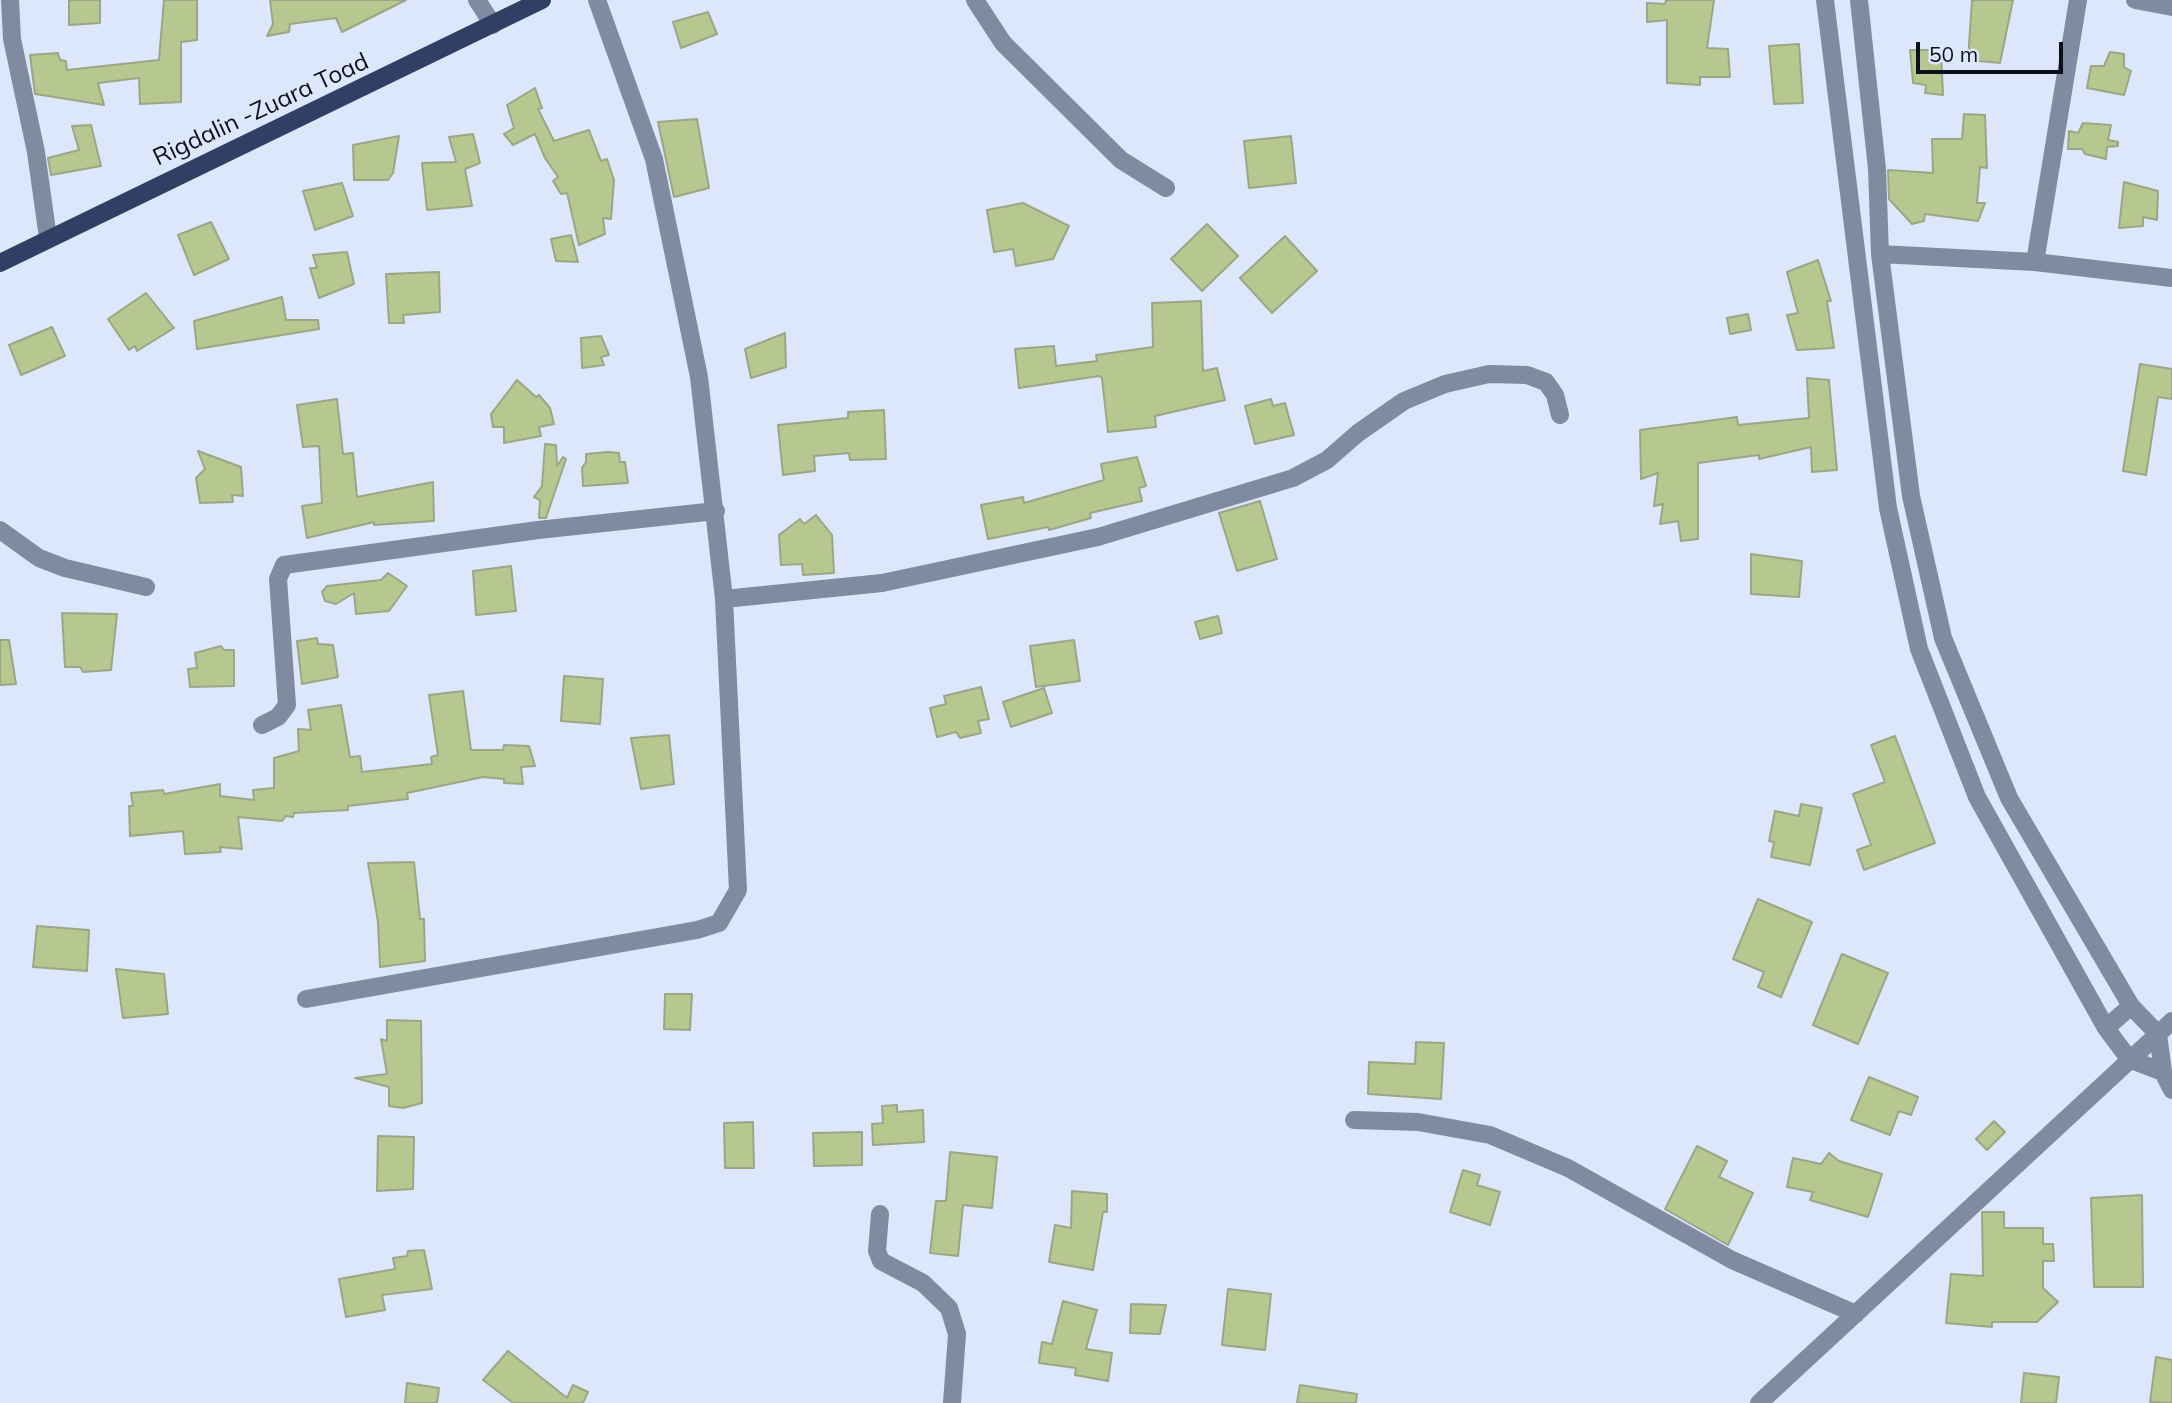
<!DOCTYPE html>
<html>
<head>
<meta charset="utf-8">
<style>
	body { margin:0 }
	#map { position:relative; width:2172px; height:1403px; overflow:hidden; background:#dde7fb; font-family:Mulish,sans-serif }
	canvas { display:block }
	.scale { position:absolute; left:1916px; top:42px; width:147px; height:32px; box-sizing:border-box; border:4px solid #0b101b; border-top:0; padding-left:9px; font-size:21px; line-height:24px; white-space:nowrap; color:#0b101b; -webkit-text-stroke:5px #dde7fb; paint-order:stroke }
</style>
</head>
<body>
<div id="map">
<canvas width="2172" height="1403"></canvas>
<div class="scale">50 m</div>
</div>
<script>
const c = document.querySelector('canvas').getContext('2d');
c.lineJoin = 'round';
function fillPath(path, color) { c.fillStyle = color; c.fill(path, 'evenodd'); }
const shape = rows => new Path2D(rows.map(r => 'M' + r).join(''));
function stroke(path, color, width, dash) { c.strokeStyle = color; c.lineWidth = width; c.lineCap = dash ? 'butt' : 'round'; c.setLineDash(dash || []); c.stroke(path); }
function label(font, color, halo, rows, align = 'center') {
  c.font = font + ' Mulish,sans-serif'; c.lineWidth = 6; c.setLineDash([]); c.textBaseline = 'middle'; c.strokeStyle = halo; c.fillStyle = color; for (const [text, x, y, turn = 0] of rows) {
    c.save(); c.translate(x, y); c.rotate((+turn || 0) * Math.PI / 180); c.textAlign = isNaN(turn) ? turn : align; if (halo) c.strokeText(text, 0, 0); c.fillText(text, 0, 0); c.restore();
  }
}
const building = shape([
	[69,0,100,0,100,23,69,25,69,0],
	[164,0,197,0,197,40,181,42,181,102,140,104,139,78,98,83,104,105,35,94,30,55,58,53,60,60,66,61,67,70,159,60,164,0],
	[270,0,406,0,342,32,336,18,290,24,289,32,267,36,273,24,270,0],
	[1666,0,1714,0,1707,48,1728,49,1730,77,1700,77,1700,85,1667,83,1667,20,1647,22,1647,3,1665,4,1666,0],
	[1972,0,2013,0,2000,63,1968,60,1972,0],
	[708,12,717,34,681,48,673,22,708,12],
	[1799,44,1803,103,1774,104,1769,46,1799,44],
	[1910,50,1941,50,1943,95,1925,93,1926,85,1913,83,1910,50],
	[2110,52,2124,54,2124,67,2131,71,2124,95,2087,88,2091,66,2104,66,2110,52],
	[535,88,542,108,538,109,554,141,589,130,601,161,607,159,614,180,611,219,603,218,605,234,579,245,567,193,561,194,553,181,558,177,545,158,535,134,513,145,504,134,514,128,507,105,535,88],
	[1964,114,1985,115,1987,168,1980,167,1977,203,1985,203,1978,221,1925,214,1924,221,1912,224,1889,199,1888,170,1933,173,1932,139,1962,139,1964,114],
	[697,119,709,188,674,197,658,122,697,119],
	[2083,123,2111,125,2108,140,2118,142,2118,146,2107,147,2106,159,2085,154,2082,149,2068,149,2069,131,2078,133,2083,123],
	[91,125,101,166,51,175,48,158,79,150,72,126,91,125],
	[473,134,480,163,465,169,472,206,427,210,422,163,456,162,449,137,473,134],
	[399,136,393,173,388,180,354,180,353,145,399,136],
	[1291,136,1296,183,1249,188,1244,141,1291,136],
	[2124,182,2158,191,2157,220,2143,217,2143,226,2119,228,2124,182],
	[342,183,353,216,315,230,303,191,342,183],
	[1023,203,1069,226,1053,259,1016,266,1013,249,994,252,987,210,1023,203],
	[211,222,229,259,194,275,178,235,211,222],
	[1207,224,1238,256,1202,291,1171,259,1207,224],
	[571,235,578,262,556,261,551,239,571,235],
	[1285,236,1317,271,1272,313,1240,278,1285,236],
	[347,252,354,284,319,298,310,268,317,268,313,255,347,252],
	[1818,260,1831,301,1827,301,1834,348,1797,350,1787,315,1798,313,1787,272,1818,260],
	[439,272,440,312,403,315,404,323,389,323,386,274,439,272],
	[146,293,174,328,137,351,135,346,129,350,108,319,146,293],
	[282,297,286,320,318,320,319,329,197,349,194,321,282,297],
	[1201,301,1203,371,1217,368,1225,400,1155,416,1156,427,1108,432,1102,378,1099,376,1019,388,1015,349,1054,346,1056,366,1097,361,1096,355,1153,347,1152,303,1201,301],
	[1748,314,1751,330,1730,334,1727,318,1748,314],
	[52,327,65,356,21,375,9,345,52,327],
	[785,333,786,367,751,378,745,349,785,333],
	[601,336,609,355,601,357,604,365,582,368,581,338,601,336],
	[2140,364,2172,369,2172,399,2158,397,2146,475,2123,471,2140,364],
	[1807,378,1829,380,1837,470,1812,472,1811,447,1759,459,1759,455,1698,463,1698,539,1681,541,1678,521,1660,524,1663,504,1654,506,1658,473,1641,479,1640,430,1737,417,1738,425,1809,418,1807,378],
	[517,380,536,397,539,395,550,408,554,424,539,427,541,436,504,443,504,427,493,427,491,414,517,380],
	[337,399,343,454,353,453,357,497,433,482,434,521,374,525,374,522,307,538,302,506,322,503,319,446,303,447,297,405,337,399],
	[1271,399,1273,406,1285,403,1294,435,1255,444,1245,406,1271,399],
	[884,410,886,459,850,460,849,453,814,456,815,471,783,475,778,425,848,418,848,412,884,410],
	[545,444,556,445,557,466,563,457,566,459,546,518,539,518,540,500,534,497,542,486,545,444],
	[198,451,241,467,243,496,232,495,233,502,200,503,196,478,205,469,198,451],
	[608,452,619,453,620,462,625,462,628,483,583,486,582,468,586,462,586,454,608,452],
	[1137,457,1146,486,1139,488,1142,501,1090,513,1091,518,1049,530,1048,527,988,539,981,505,1023,497,1024,503,1104,480,1101,464,1137,457],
	[1260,501,1277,559,1237,571,1219,513,1260,501],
	[816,515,832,535,834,573,803,575,802,564,781,565,779,535,800,519,804,524,816,515],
	[1751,554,1802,561,1799,597,1751,594,1751,554],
	[511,566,516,611,476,615,473,571,511,566],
	[388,573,407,586,389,611,356,614,354,593,336,604,325,601,322,592,327,586,381,580,388,573],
	[62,613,117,614,111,670,83,672,80,667,65,667,62,613],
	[1218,616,1222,633,1200,639,1195,622,1218,616],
	[317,638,318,644,333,645,338,677,302,684,297,641,317,638],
	[0,640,9,640,16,684,0,685,0,640],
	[1074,640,1080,681,1036,687,1030,646,1074,640],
	[221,646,224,650,234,650,234,686,190,687,188,669,197,668,195,653,221,646],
	[564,676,603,679,600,724,561,721,564,676],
	[981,687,989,719,978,721,981,733,960,738,956,732,937,737,930,708,946,704,944,696,981,687],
	[1044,688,1052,713,1011,727,1003,702,1044,688],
	[463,691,471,750,503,750,504,745,529,746,535,766,521,767,523,784,504,783,504,779,483,777,407,793,408,799,348,806,348,810,294,813,293,817,286,816,282,821,238,817,242,849,220,847,221,852,185,854,183,831,130,836,129,806,133,806,131,793,163,790,164,794,220,784,220,796,254,800,253,790,274,788,274,758,299,751,298,729,311,730,308,710,341,705,350,757,360,756,362,772,432,764,431,757,438,755,429,695,463,691],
	[669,735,674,784,641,789,631,738,669,735],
	[1895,736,1935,843,1864,870,1857,850,1871,845,1853,794,1885,782,1871,745,1895,736],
	[1801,804,1822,808,1810,865,1771,857,1774,842,1769,841,1775,811,1799,816,1801,804],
	[414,862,420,919,424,919,425,961,380,967,378,922,368,863,414,862],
	[1758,899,1812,922,1781,997,1758,987,1764,972,1733,959,1758,899],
	[37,926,89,930,87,971,33,967,37,926],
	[1842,954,1888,973,1858,1044,1813,1025,1842,954],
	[116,969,164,974,168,1014,123,1018,116,969],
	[665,994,692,994,690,1030,664,1029,665,994],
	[387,1020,421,1021,422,1103,403,1108,389,1106,389,1087,355,1078,387,1074,381,1039,387,1041,387,1020],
	[1416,1042,1444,1043,1441,1099,1368,1094,1369,1062,1415,1064,1416,1042],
	[1869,1077,1918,1097,1911,1115,1899,1111,1890,1135,1851,1120,1869,1077],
	[897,1105,897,1112,923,1110,924,1142,873,1145,872,1124,883,1123,882,1106,897,1105],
	[1994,1121,2005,1132,1987,1150,1976,1139,1994,1121],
	[753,1122,754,1168,725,1168,724,1123,753,1122],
	[862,1132,862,1165,814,1166,813,1133,862,1132],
	[378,1136,414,1137,413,1189,377,1191,378,1136],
	[1697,1146,1727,1161,1719,1177,1753,1193,1728,1245,1665,1209,1697,1146],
	[950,1152,997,1157,992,1208,963,1205,958,1256,930,1253,936,1201,946,1201,950,1152],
	[1829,1153,1839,1161,1882,1174,1868,1217,1810,1200,1813,1192,1787,1187,1793,1158,1821,1164,1829,1153],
	[1463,1170,1480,1175,1477,1185,1500,1192,1490,1225,1450,1212,1463,1170],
	[1072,1191,1107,1194,1107,1212,1103,1212,1093,1270,1049,1262,1055,1225,1071,1228,1072,1191],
	[2142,1195,2143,1287,2094,1287,2091,1198,2142,1195],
	[1982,1212,2004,1212,2004,1228,2043,1228,2043,1244,2053,1244,2054,1261,2043,1261,2043,1288,2058,1302,2037,1322,1992,1322,1992,1327,1946,1323,1951,1274,1983,1276,1982,1212],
	[424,1250,432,1289,382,1295,385,1310,346,1317,339,1279,395,1269,393,1258,407,1256,408,1251,424,1250],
	[1228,1289,1271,1294,1265,1350,1222,1345,1228,1289],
	[1063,1301,1097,1310,1086,1349,1112,1353,1108,1381,1075,1375,1076,1368,1039,1363,1042,1342,1052,1344,1063,1301],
	[1131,1304,1166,1305,1160,1334,1130,1333,1131,1304],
	[508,1351,567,1398,573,1385,588,1392,583,1403,513,1403,483,1380,508,1351],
	[2156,1357,2172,1360,2172,1403,2150,1402,2156,1357],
	[2024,1373,2059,1377,2056,1403,2021,1403,2024,1373],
	[407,1383,439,1388,437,1403,405,1403,407,1383],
	[1300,1385,1357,1394,1356,1403,1297,1403,1300,1385]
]);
fillPath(building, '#b7c790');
stroke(building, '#9ca685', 2);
stroke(shape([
	[10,0,12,39,36,152,48,238],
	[477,0,493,25],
	[975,0,1003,43,1121,160,1166,188],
	[1825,0,1888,508,1919,649,1977,797,2106,1028,2129,1059,2163,1072],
	[1859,0,1877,169,1880,254,1911,496,1943,638,2009,798,2131,1006,2158,1034,2163,1072,2172,1090],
	[2135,0,2172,7],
	[1880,254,2035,262,2172,278],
	[2035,262,2078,0],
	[0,530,39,558,65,568,146,587],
	[724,599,882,583,1098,537,1293,478,1327,460,1358,433,1404,401,1445,384,1489,374,1527,375,1546,382,1555,395,1560,415],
	[262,725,278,717,287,705,278,579,284,565,538,530,716,511],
	[306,999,697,930,719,923,738,890,724,599,699,377,654,159,597,0],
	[2106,1028,2131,1006],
	[1354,1120,1418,1122,1490,1135,1568,1168,1732,1260,1856,1314],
	[880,1214,877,1251,881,1261,923,1283,949,1308,957,1334,952,1403],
	[1759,1403,2172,1021]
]), '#808ba0', 18);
stroke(shape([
	[0,263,542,0]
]), '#304064', 18);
label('24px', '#0b101b', '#dde7fb', [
	["Rigdalin -Zuara Toad",261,110,-25]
]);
</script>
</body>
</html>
